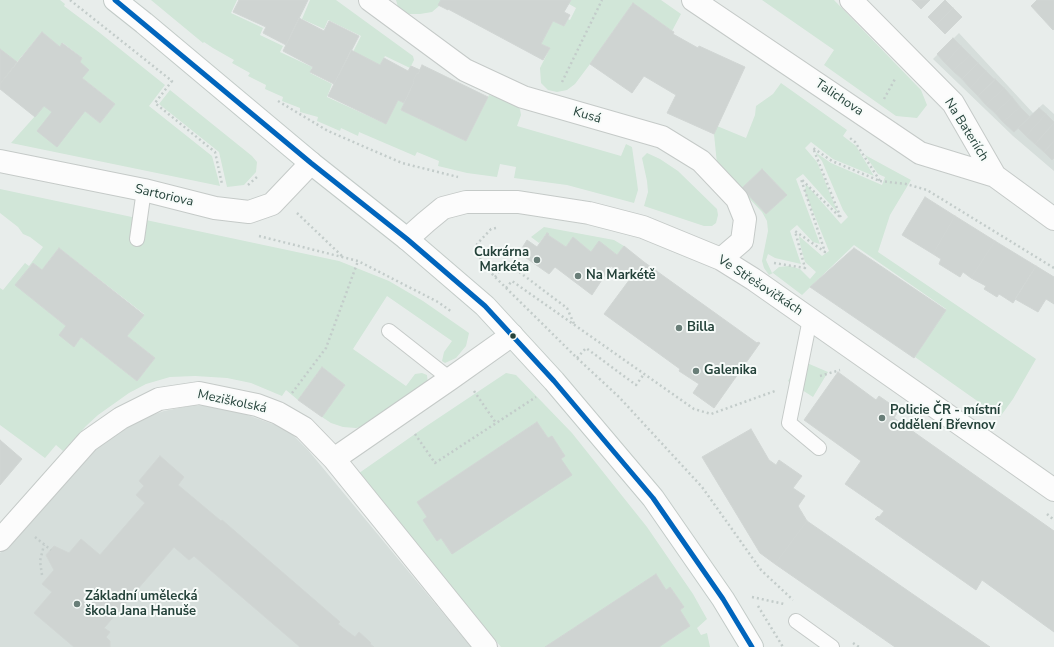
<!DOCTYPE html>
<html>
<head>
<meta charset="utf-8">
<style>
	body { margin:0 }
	canvas { display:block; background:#e8edeb }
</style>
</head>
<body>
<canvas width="1054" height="647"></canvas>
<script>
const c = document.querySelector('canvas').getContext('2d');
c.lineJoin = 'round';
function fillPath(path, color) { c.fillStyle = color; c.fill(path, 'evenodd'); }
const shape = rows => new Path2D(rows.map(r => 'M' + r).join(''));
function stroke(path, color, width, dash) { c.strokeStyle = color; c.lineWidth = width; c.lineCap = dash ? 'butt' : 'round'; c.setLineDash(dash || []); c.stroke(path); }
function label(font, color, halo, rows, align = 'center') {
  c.font = font + ' "Nunito Sans",sans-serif'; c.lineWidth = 4; c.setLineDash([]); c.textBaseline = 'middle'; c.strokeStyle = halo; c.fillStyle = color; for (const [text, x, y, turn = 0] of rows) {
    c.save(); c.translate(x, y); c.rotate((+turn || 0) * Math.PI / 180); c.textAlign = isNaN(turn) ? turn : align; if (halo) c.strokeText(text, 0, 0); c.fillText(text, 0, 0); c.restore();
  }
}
fillPath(shape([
	[959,33,1033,113,1043,104,1054,114,1054,171,1013,136,933,59],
	[194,405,217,407,242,413,278,426,293,435,308,450,471,647,0,647,0,553,93,447,122,426,164,411]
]), '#d6dedb');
fillPath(shape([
	[0,0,60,0,65,4,64,6,100,33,165,85,149,106,212,156,220,186,11,143,44,106,85,111,100,123,115,104,82,78,80,62,82,58,63,43,60,47,42,32,17,62,0,49],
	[151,0,237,0,231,13,263,28,260,35,283,46,280,52,312,67,310,73,332,84,327,97,386,124,398,100,404,103,401,110,466,141,489,95,511,101,520,109,521,115,517,126,621,156,626,144,632,147,637,182,638,190,634,203,567,185,514,178,516,167,500,164,497,177,467,173,438,166,439,161,417,152,415,156,359,132,358,136,341,128,340,131,317,121,318,117,300,112,300,108,282,101,283,97,265,89,266,85,248,76,250,73,232,63,234,60,213,48,204,42,203,43],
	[310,0,336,0,413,56,414,60,410,68,385,56,380,65,353,52,361,36,328,20,324,29,302,19],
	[396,0,441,0,439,6,432,12,420,14,408,14,398,7],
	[571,0,661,0,681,14,672,31,633,3,590,64,575,84,567,90,557,92,548,90,541,83,540,68,550,48,541,44,553,21,564,26,568,19,570,20,576,8,569,4],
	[762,0,834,0,921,90,927,105,917,118,896,116,824,65,834,50],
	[781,83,847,130,843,136,856,146,874,176,833,159,811,142,805,148,817,162,838,213,803,174,796,179,820,244,813,242,797,225,790,231,801,264,775,258,768,254,766,260,772,273,779,267,789,266,800,269,810,279,816,272,805,262,800,244,799,236,822,256,829,251,805,192,806,184,841,224,848,217,843,210,822,161,815,152,831,163,882,185,885,177,878,174,865,155,911,180,890,215,878,252,1036,359,1013,399,1000,417,915,357,946,309,854,245,802,295,773,273,769,275,764,268,762,261,768,231,767,221,762,212,717,164,714,134,717,126,746,138,755,115,756,106,773,94],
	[762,169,787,195,766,214,742,188],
	[170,90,252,156,257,162,256,172,244,185,227,187,219,152,159,104],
	[647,153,660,159,678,171,717,209,718,215,716,223,712,226,704,226,644,206,648,192,647,181,642,158],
	[0,189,339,261,389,281,423,301,469,333,466,346,456,358,445,363,442,361,444,352,452,341,387,296,353,349,406,386,415,374,422,373,427,375,428,384,368,425,356,428,343,427,331,423,322,417,345,385,322,367,298,400,286,390,282,396,251,383,227,378,195,376,170,377,146,384,129,393,98,415,86,426,63,451,56,445,45,458,0,425,0,288,3,290,25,263,29,266,43,247,30,237,23,234,18,227,0,213],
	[59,248,144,314,127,336,155,358,137,381,81,337,74,347,66,326,16,285,33,263,42,270],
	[544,227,614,240,624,246,617,255,599,242,591,252,573,237,566,247,548,235,547,233,539,243,531,237],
	[800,360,828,372,813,397,788,381],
	[506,373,516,375,572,433,647,527,693,594,707,619,697,628,701,635,707,633,710,647,659,647,690,626,680,610,684,607,670,587,666,590,656,574,545,647,501,647,444,578,352,478,425,427],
	[537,422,548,438,552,436,565,456,452,553,441,538,438,540,427,517,417,502]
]), '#d1e6d8');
const building = shape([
	[239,0,308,0,286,45,263,33,266,27,233,12,239,0],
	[441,0,571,0,564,12,570,15,564,26,553,21,541,44,550,48,543,60,448,9,448,10,438,5,441,0],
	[912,0,930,0,921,9,912,0],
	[945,0,953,8,936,25,928,17,945,0],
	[1037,0,1054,0,1054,29,1053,30,1031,6,1037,0],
	[633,3,672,31,674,32,673,34,698,48,699,46,745,67,714,134,667,113,676,95,644,76,632,93,590,64,633,3],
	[953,8,962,17,945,34,936,25,953,8],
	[299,18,324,31,329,21,359,36,334,84,310,72,313,67,283,51,299,18],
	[42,32,60,47,62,43,82,58,80,62,89,70,82,78,115,104,100,123,85,111,57,147,37,131,52,112,44,106,35,117,0,89,0,84,42,32],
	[953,38,961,46,945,63,937,54,953,38],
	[961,46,970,55,953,71,945,63,961,46],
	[0,49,17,62,0,84,0,49],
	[351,50,380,65,384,58,408,71,411,66,420,70,418,74,417,73,413,81,414,82,404,103,398,100,386,124,328,96,351,50],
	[970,55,978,63,962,79,953,71,970,55],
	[978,63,986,71,970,88,962,79,978,63],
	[422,65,488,97,466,141,401,110,414,82,413,81,417,73,418,74,422,65],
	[986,71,995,80,978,96,970,88,986,71],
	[995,79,1004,88,986,105,978,96,995,79],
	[1004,88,1012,97,995,113,986,105,1004,88],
	[1012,97,1020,107,1003,122,995,113,1012,97],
	[1020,107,1030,117,1014,132,1003,122,1020,107],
	[1039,108,1046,114,1026,136,1018,128,1039,108],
	[1046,114,1054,122,1054,123,1035,144,1026,136,1046,114],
	[1054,123,1054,141,1044,152,1035,144,1054,123],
	[1054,141,1054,158,1052,160,1044,152,1054,141],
	[762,169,787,195,766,214,742,188,762,169],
	[925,197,955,216,933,254,902,235,925,197],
	[955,216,995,241,971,278,963,272,960,277,939,264,941,259,933,254,955,216],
	[547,233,549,234,548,235,566,247,573,237,591,252,599,241,617,255,624,246,644,262,757,343,758,342,760,343,714,408,693,393,699,384,679,371,680,369,604,314,630,279,611,266,592,295,555,267,549,274,519,253,527,240,537,247,547,233],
	[995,241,1036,266,1013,303,999,294,997,297,984,289,986,286,971,278,995,241],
	[59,248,144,315,127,336,155,358,137,381,81,337,74,347,59,335,66,326,15,285,33,263,42,270,59,248],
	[854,248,946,310,914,358,810,287,854,248],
	[1036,266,1054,277,1054,304,1046,299,1038,312,1015,299,1036,266],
	[322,367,345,385,322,417,298,400,322,367],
	[838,372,876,400,879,396,899,410,894,418,1054,531,1054,632,982,580,976,590,875,519,878,516,879,517,884,511,845,484,861,461,804,420,838,372],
	[537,422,548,438,552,436,565,456,561,459,572,475,452,554,441,538,437,541,423,520,427,517,417,502,537,422],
	[751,429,769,460,776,465,779,460,802,476,793,488,805,496,798,506,807,521,775,564,760,553,702,457,751,429],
	[0,440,22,459,0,485,0,440],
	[160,456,184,477,178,485,221,521,222,520,340,622,338,624,343,628,355,637,359,632,371,643,370,644,374,647,300,647,194,556,189,560,174,547,104,628,110,632,106,637,110,641,110,647,74,647,34,613,52,592,42,584,54,570,46,555,54,546,69,553,81,539,100,555,145,503,136,495,144,486,139,481,160,456],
	[807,521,930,606,990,647,895,647,775,564,807,521],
	[656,574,666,590,670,587,684,607,680,610,690,626,659,647,545,647,656,574]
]);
fillPath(building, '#cfd4d2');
stroke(building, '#d1d6d4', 1);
const lane = shape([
	[137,239,144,190],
	[810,319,789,423,819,448],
	[389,331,450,379],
	[796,621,832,647]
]);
const street = shape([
	[370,0,465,70,523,97,662,137,701,161,737,199,745,219,742,241,721,259],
	[693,0,920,153,995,176],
	[851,0,953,103,995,176,1054,219],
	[0,161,144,190,215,208,249,212,272,204,311,163],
	[407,239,426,222,443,208,466,202,518,202,589,213,643,227,721,259,753,279,1054,490],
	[334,459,450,379,512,335],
	[0,540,88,441,121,418,159,399,199,393,257,405,278,413,304,428,334,459,486,647]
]);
const secondary = shape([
	[115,0,144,23,311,163,407,239,485,306,554,381,653,498,723,599,752,647]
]);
stroke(lane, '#c5cac8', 16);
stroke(street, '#c5cac8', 24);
stroke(secondary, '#c3cbc8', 24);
stroke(shape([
	[70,0,172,81,155,103,215,152,222,184],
	[562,82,602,0],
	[884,99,895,79],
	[278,101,328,131,402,163,458,177],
	[880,181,906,184,927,190,1054,268],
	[248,185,258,176],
	[297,213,343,257],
	[496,228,491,229,477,244,481,262,495,277,577,358,619,397,702,487,761,570,793,600],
	[259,236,358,261,438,302,452,312],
	[774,263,805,268,795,231,825,252,801,179,841,218,813,148,832,161,880,181,855,142,850,138],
	[495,277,506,262,567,308,575,326],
	[506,288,512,281,694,409,711,414,775,391],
	[577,358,586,348,636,385,644,374],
	[820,376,840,370],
	[474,391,496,423],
	[292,393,326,348,358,261],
	[415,434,435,463,536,397],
	[1047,514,1054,520],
	[35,537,51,550],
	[42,575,40,561,44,545],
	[752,597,784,604],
	[758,606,783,647],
	[853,643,859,647]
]), '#c3ccca', 2.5, [2, 3]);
stroke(lane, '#fcfcfc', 14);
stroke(street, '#fcfcfc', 22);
stroke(secondary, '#fcfcfc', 22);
stroke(shape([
	[115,0,311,163,407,239,485,306,554,381,653,498,723,599,752,647]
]), '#0065bd', 5);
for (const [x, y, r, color] of [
	[537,260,4,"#697e78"],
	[578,276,4,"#697e78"],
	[679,328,4,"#697e78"],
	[513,336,3.5,"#24423a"],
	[696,371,4,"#697e78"],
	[882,418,4,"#697e78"],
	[77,604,4,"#697e78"]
]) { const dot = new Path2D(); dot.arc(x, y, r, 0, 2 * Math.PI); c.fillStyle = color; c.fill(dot); stroke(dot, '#f7fbf9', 1.5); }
label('13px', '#24423a', '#f7fbf9', [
	["Talichova",839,98,34],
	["Kusá",587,116,16],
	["Na Bateriích",966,130,58],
	["Sartoriova",164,196,13],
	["Ve Střešovičkách",760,286,33],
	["Meziškolská",232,402,12]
]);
label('bold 13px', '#24423a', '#f7fbf9', [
	["Cukrárna",529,253,"right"],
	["Markéta",529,268,"right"],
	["Na Markétě",586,276],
	["Billa",687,328],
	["Galenika",704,371],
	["Policie ČR - místní",890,411],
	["oddělení Břevnov",890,426],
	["Základní umělecká",85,597],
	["škola Jana Hanuše",85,612]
], 'left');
</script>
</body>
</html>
